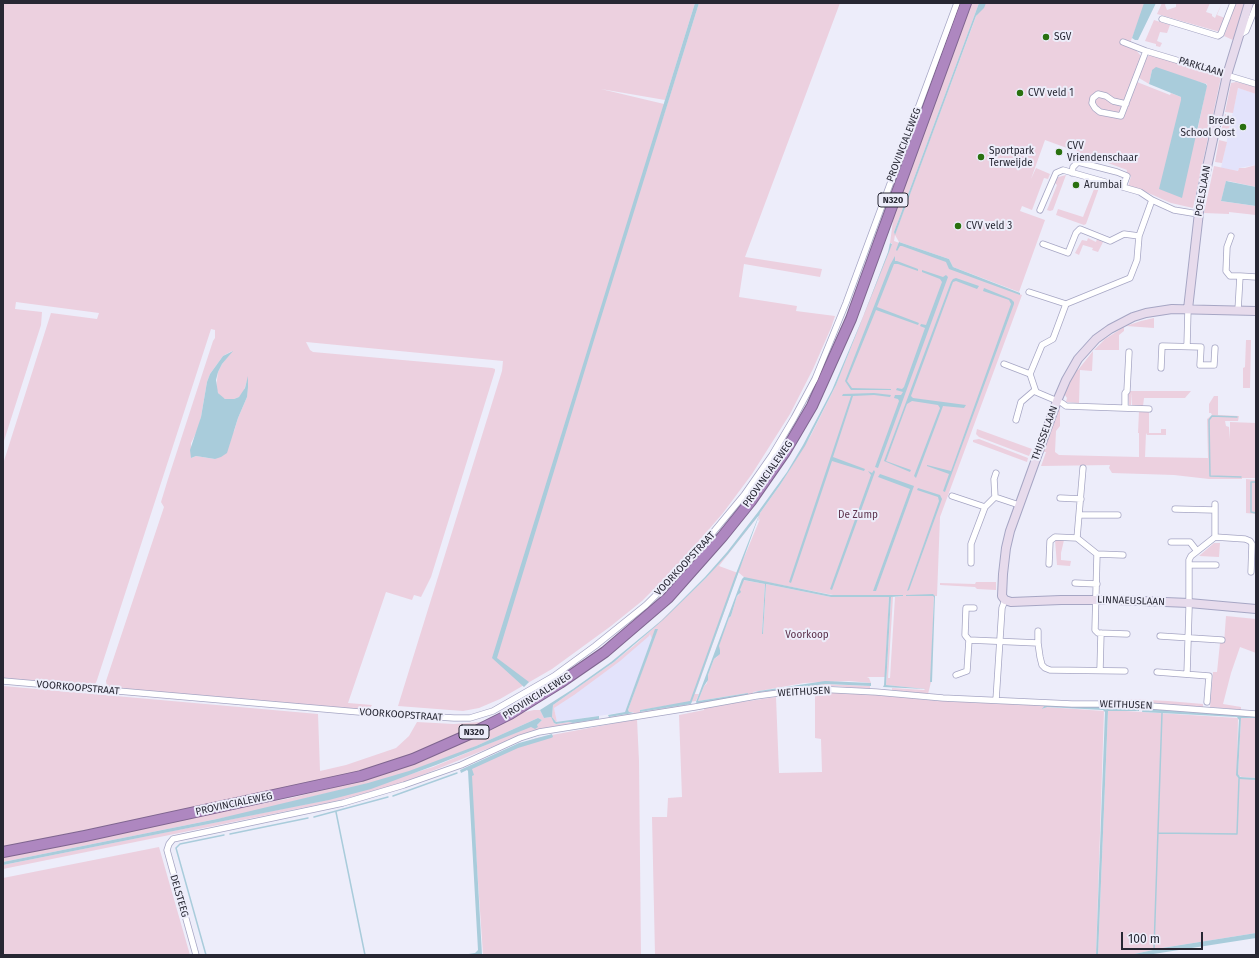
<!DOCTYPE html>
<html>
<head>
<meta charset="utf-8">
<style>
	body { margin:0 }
	#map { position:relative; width:1259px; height:958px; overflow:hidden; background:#ededfa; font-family:"Fira Sans",sans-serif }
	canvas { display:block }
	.frame { position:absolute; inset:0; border:4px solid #272733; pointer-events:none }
	.scale { position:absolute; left:1121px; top:932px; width:82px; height:18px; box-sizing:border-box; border:2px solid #272733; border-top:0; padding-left:5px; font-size:12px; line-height:14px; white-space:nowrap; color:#272733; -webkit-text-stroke:3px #ededfa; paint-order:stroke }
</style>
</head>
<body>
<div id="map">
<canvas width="1259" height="958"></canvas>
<div class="frame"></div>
<div class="scale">100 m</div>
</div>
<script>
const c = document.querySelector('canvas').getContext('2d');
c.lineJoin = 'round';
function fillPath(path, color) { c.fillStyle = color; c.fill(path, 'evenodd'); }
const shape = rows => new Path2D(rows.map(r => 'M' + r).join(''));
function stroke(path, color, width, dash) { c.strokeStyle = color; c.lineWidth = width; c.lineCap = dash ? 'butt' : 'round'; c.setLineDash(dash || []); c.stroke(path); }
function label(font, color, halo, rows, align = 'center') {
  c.font = font + ' "Fira Sans",sans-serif'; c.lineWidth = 4; c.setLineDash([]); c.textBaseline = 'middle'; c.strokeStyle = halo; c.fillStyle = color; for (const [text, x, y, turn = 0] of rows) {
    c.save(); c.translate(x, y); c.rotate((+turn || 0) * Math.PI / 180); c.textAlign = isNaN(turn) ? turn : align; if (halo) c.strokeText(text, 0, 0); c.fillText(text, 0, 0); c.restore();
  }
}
fillPath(shape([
	[1238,88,1256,94,1256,165,1239,168,1238,171,1221,168],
	[655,628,642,667,625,712,557,722,553,705,617,661]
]), '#e3e3fb');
fillPath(shape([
	[3,3,695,3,665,100,601,89,664,104,662,121,699,3,840,3,745,257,822,269,820,277,744,264,739,297,797,306,796,311,835,316,831,328,813,369,790,414,752,474,723,513,679,564,642,601,611,626,552,669,500,699,479,708,463,711,398,706,502,371,503,361,306,342,310,350,313,352,492,368,495,369,495,371,431,577,421,597,414,595,412,600,386,592,348,703,372,705,367,712,107,688,106,681,164,507,161,502,168,479,213,341,215,338,215,330,211,329,97,680,94,687,3,679,3,464,51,313,97,319,99,313,16,302,15,309,42,312,41,325,3,444],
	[232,351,222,364,218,372,216,388,218,393,221,397,225,399,234,399,239,397,243,393,248,378,247,397,238,418,234,431,215,459,196,456,191,458,191,443,198,429,201,417,207,382,210,374,223,356],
	[971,3,979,3,894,232,895,234,981,3,1146,3,1130,43,1141,56,1146,58,1145,61,1148,56,1151,55,1221,77,1193,208,1171,203,1146,192,1128,187,1131,176,1126,174,1127,170,1045,140,1031,179,1036,168,1050,174,1048,179,1044,178,1032,210,1022,206,1020,211,1045,220,1019,292,953,267,949,259,899,242,895,235,894,241,948,260,952,268,1022,295,940,517,937,596,934,596,931,682,928,694,892,690,892,688,924,690,925,689,886,685,891,597,893,597,888,678,890,678,895,597,903,596,833,595,745,578,738,572,760,519,758,521,759,515,719,566,738,573,695,694,699,694,696,701,640,710,640,712,687,704,686,707,608,719,609,717,634,713,633,712,629,713,628,710,657,629,652,639,650,634,649,636,620,661,574,695,554,708,557,722,555,721,552,717,553,705,614,662,637,643,706,578,760,513,780,485,811,435,836,385,892,243,890,243,895,206],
	[1152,70,1207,84,1196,137,1181,97,1171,93,1170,95,1137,82,1139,78,1149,84],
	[1162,3,1166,3,1165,5,1167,10,1176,7,1176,3,1210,3,1206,12,1212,14,1212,16,1215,18,1222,3,1217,15,1225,18,1220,32,1157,14],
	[1236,3,1246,3,1235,41,1224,36],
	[1154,20,1170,25,1167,33,1160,32,1157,41,1162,43,1160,47,1156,46,1156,44,1145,41],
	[1236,82,1256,86,1256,94,1238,88,1233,113,1225,112,1231,83],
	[1225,114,1232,116,1227,137,1220,136],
	[1219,140,1227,142,1222,163,1215,162],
	[1256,165,1256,187,1228,181,1226,182,1221,201,1256,206,1256,215,1229,212,1229,214,1204,213,1214,166,1238,171,1239,168,1245,168],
	[1066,175,1053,210,1050,211,1047,210,1057,185,1054,182,1055,178],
	[1096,184,1100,185,1086,224,1084,225,1056,215,1058,209,1083,217],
	[1088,238,1096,242,1097,239,1103,242,1098,252,1092,250,1093,248,1083,245,1079,255,1075,253,1082,240,1087,241],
	[1154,318,1154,328,1126,326,1141,321],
	[1124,327,1124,331,1119,335,1119,350,1094,350,1105,339],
	[1246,340,1251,340,1250,388,1243,388,1243,368,1245,367],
	[1093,351,1092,371,1080,370,1079,403,1066,402,1067,398,1065,395,1067,389,1065,395,1063,394,1075,369,1078,370],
	[1130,391,1191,391,1185,398,1144,398,1143,406,1132,406,1132,392,1131,406,1129,405,1128,395],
	[1214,396,1218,396,1218,415,1239,416,1238,421,1225,421,1226,426,1229,427,1230,439,1230,422,1256,423,1256,478,1242,478,1242,479,1209,479,1174,475,1112,473,1109,468,1110,465,1041,466,1046,452,1042,452,1058,408,1060,409,1060,426,1056,431,1055,452,1059,455,1139,457,1139,433,1141,433,1138,433,1139,411,1149,410,1149,433,1161,433,1161,429,1166,429,1166,435,1147,435,1146,433,1145,457,1208,458,1207,419,1212,415,1211,413,1209,413,1209,404],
	[977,429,1032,449,1029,456,979,437,976,434],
	[979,439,1028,458,1027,462,973,442,973,440],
	[1246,479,1256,480,1256,514,1246,513],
	[1055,540,1064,540,1061,553,1061,560,1071,561,1070,566,1057,565],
	[1214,543,1220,543,1219,557,1199,556],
	[743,580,765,584,762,634,763,634,766,584,831,597,889,597,885,677,867,677,869,678,871,683,849,681,804,683,759,691,753,692,753,693,823,684,870,686,870,689,835,686,805,687,697,704,748,693,698,701,704,686,707,683,708,675,714,659,717,657,720,650,718,646,729,618,731,616,737,596,739,595,740,590],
	[976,582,996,582,996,590,977,589,975,587,940,585,940,583,975,584],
	[1226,616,1256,619,1256,653,1240,647,1231,673,1223,704,1241,707,1241,710,1210,707,1213,672,1217,672,1220,643,1224,643],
	[3,686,318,714,320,771,346,765,396,748,409,736,417,722,454,724,480,722,490,720,417,753,338,778,3,847],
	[823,691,872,693,926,700,1032,705,1045,705,1043,709,1046,707,1104,711,1096,955,655,955,652,817,667,817,668,798,682,797,679,715,704,710,704,709,679,713,680,711,776,697,779,773,822,772,821,739,815,738,815,692],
	[1128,699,1168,701,1203,704,1203,707,1127,702],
	[534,710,540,710,544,718,551,717,555,724,569,722,573,723,599,719,599,721,529,732,400,784,336,801,3,869,3,865,327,800,433,767,531,726,533,727,537,725,542,720,538,718,452,757,403,775,237,815,3,862,3,855,291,798,356,782,520,713],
	[1110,710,1238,718,1237,777,1256,780,1256,933,1162,948,1130,955,1098,955,1108,711],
	[1242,717,1256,718,1256,778,1242,777,1239,776,1238,774,1241,718],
	[637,719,639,761,641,955,481,955,483,954,470,766,536,738],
	[159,847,190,955,3,955,3,878]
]), '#ecd0df');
fillPath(shape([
	[695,3,699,3,595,337,497,658,529,682,524,687,492,658],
	[979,3,986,3,984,8,976,16,895,235,894,232],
	[1144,3,1156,3,1138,40,1135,40,1132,38],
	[1156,67,1206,84,1207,86,1182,198,1159,189,1181,100,1181,97,1149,84,1152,70],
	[1226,181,1256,187,1256,206,1221,201],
	[899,242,949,259,953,267,1020,293,1020,295,949,269,946,262,902,246,900,246,897,251,896,250],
	[890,243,892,244,889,252,836,385,805,446,780,485,760,513,691,704,640,712,640,710,690,701,735,576,759,515,728,554,706,578,663,620,614,662,553,705,552,717,556,722,599,716,599,719,573,723,569,722,556,724,554,723,551,717,544,718,540,710,573,689,611,662,662,620,705,577,727,552,758,512,787,472,803,445,832,390,863,317,888,252],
	[895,256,895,261,897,261,918,269,918,271,898,264,894,264,877,307,919,323,918,325,876,310,847,381,852,388,891,389,891,390,851,390,845,381,890,265],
	[922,270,943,277,946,275,948,277,878,468,875,467,899,401,898,399,894,398,895,395,901,395,903,392,896,390,897,388,902,389,904,387,925,328,920,326,921,324,926,325,942,282,940,279,922,272],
	[956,278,979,286,977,289,956,281,953,282,911,396,913,398,966,405,964,408,943,406,916,478,914,476,940,408,938,405,912,401,907,404,886,461,911,470,910,472,884,461,951,282,953,279],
	[984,288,1011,299,1014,302,1014,304,945,492,943,491,949,474,927,466,927,465,951,471,1011,304,1009,300,983,291],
	[233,351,222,364,218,372,216,380,218,393,225,399,234,399,239,397,245,388,248,376,248,387,247,397,238,418,227,453,221,457,215,459,196,456,191,458,190,450,201,417,207,382,210,374,223,356],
	[874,393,891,395,890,397,874,395,853,396,833,457,865,469,864,471,832,461,791,583,789,582,851,396,842,396,843,394],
	[874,470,875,472,832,590,830,589,871,475,868,471,872,473],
	[880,474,914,486,876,591,873,591,910,489,878,477],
	[918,488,940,495,942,499,909,590,907,591,939,501,938,497,917,490],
	[744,577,831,595,903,595,903,596,891,597,886,685,926,689,883,687,884,685,889,597,831,597,766,584,763,634,762,634,765,584,744,580,740,590,741,592,737,596,731,616,729,618,719,646,720,650,720,654,714,659,708,675,708,680,704,686,698,701,748,693,748,695,697,704,696,702,742,579],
	[933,594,935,596,932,682,930,682,934,597,933,596,906,596,906,595],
	[655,629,658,629,628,710,629,712,634,713,609,717,608,715,625,712],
	[825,681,871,683,871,686,826,684,752,693,759,691],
	[1045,705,1139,708,1139,711,1108,711,1098,955,1096,955,1105,712,1103,710,1047,707,1042,709],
	[1143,708,1256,716,1256,718,1241,718,1238,774,1240,777,1256,778,1256,780,1239,779,1236,775,1239,720,1237,717,1142,712],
	[538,718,542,720,537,725,538,727,535,729,531,727,436,765,371,789,329,800,3,865,3,862,217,819,368,783,409,771,476,746],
	[552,734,553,737,551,738,518,748,472,769,474,775,472,776,482,955,462,955,475,953,478,950,468,771,467,770,461,773,460,770,519,743],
	[1256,933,1256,938,1147,955,1130,955,1162,948]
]), '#a9ccdb');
stroke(shape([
	[1237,417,1212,416,1209,420,1210,476,1241,477],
	[1256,482,1251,482,1251,512,1256,513],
	[393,796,457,773],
	[336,812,365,955],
	[314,817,388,797],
	[1158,833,1237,834,1239,779],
	[230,834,308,818],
	[1154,949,1162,713],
	[206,955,176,848,180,844,224,835]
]), '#a9ccdb', 1.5);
const street = shape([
	[1162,19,1218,36,1221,34,1233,3],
	[1239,35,1246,31,1256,6],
	[1123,42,1146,51,1121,116,1100,112,1095,108,1092,103,1093,98,1098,94,1106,96,1113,101,1126,104],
	[1146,51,1256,84],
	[1072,173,1073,167,1078,162,1117,172,1127,176,1123,187],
	[1040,210,1056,173,1063,170,1140,192,1152,200,1174,210,1198,214],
	[1231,236,1227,247,1226,271,1230,276,1240,276,1238,310],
	[1043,244,1068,253,1076,233,1080,229,1110,241,1124,234,1139,236],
	[1240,276,1256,277],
	[1029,292,1066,304],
	[1187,346,1188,309],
	[1004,364,1030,374],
	[1161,368,1162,346,1201,347,1200,365,1214,365,1215,348],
	[1125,408,1125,393,1127,391,1129,352],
	[1149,409,1066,406,1062,403,1036,392,1030,374,1042,345,1053,339,1066,304,1130,278,1137,260,1139,236,1152,200],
	[1016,420,1021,402,1035,390],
	[952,496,985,507],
	[995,497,994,479,996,473],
	[1060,498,1081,499],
	[1215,504,1215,537],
	[1175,509,1214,510],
	[1080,515,1118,515],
	[1077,538,1083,468],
	[1171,542,1190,542,1197,551],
	[1097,554,1123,555],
	[971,563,971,544,985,507,995,497,1019,505],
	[1049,564,1050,541,1055,537,1077,538,1097,554,1095,630,1098,633,1127,634],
	[1189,565,1216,565],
	[1075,583,1097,584],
	[1038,631,1038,643,1040,657,1042,665,1045,668,1050,670,1125,671],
	[1160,636,1222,640],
	[969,640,1038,643],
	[1100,670,1101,633],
	[1157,672,1209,676,1207,702],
	[1187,674,1189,609,1189,560,1191,556,1215,537,1245,539,1250,541,1252,544,1251,572],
	[956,675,967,671,969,640,965,635,966,608,974,608],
	[3,681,359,712,454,718,470,718,493,711,554,676,595,646,646,605,686,565,744,495,772,455,794,418,815,379,846,303,957,3],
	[996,700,1002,608,1005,600],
	[196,955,167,850,169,844,173,839,343,803,404,785,461,765,520,738,539,732,695,707,756,696,794,691,816,689,876,692,943,698,1072,704,1124,704,1256,714]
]);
const secondary = shape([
	[1188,309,1201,195,1227,75,1249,3],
	[1256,311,1172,309,1146,313,1133,317,1110,329,1096,339,1078,359,1066,380,1057,401,1010,531,1006,548,1003,574,1002,596,1005,600,1011,602,1061,600,1117,600,1189,603,1256,609]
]);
const highway = shape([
	[3,852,85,836,361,776,413,759,472,733,510,714,560,683,605,652,668,598,722,537,751,501,785,452,812,406,851,319,966,3]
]);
stroke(street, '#a6a6c4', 7);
stroke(secondary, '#a6a6c4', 10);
stroke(highway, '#7f658f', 12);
stroke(street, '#fff', 5.5);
stroke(secondary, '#e7dbec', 8);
stroke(highway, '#ae87c0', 10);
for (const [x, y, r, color] of [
	[1046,37,4,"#29700f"],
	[1020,93,4,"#29700f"],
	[1243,127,4,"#29700f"],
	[1059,152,4,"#29700f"],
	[981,157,4,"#29700f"],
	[1076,185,4,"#29700f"],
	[958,226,4,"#29700f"]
]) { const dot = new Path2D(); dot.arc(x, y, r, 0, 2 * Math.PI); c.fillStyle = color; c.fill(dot); stroke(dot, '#ededfa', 1.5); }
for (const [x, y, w] of [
	[893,200,30],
	[474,732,30]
]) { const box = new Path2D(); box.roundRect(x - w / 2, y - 7, w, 14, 3); c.fillStyle = '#ededfa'; c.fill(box); stroke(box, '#272733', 1); }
label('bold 9px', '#272733', null, [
	["N320",893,200],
	["N320",474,732]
]);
label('10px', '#272733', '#ededfa', [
	["SGV",1054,37],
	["CVV veld 1",1028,93],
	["Brede",1235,121,"right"],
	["School Oost",1235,133,"right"],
	["CVV",1067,146],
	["Vriendenschaar",1067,158],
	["Sportpark",989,151],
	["Terweijde",989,163],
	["Arumbai",1084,185],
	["CVV veld 3",966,226]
], 'left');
label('10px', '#272733', '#ededfa', [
	["PARKLAAN",1201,67,17],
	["PROVINCIALEWEG",904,145,-69],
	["POELSLAAN",1203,191,-80],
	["THIJSSELAAN",1045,433,-70],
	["PROVINCIALEWEG",768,474,-55],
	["VOORKOOPSTRAAT",685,564,-47],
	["LINNAEUSLAAN",1131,601,2],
	["VOORKOOPSTRAAT",78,688,5],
	["WEITHUSEN",804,692,-3],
	["PROVINCIALEWEG",537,696,-32],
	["WEITHUSEN",1126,705,2],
	["VOORKOOPSTRAAT",401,715,4],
	["PROVINCIALEWEG",234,804,-12],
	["DELSTEEG",179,896,74]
]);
label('10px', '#5c314b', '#ededfa', [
	["De Zump",858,515],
	["Voorkoop",807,635]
]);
</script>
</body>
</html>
